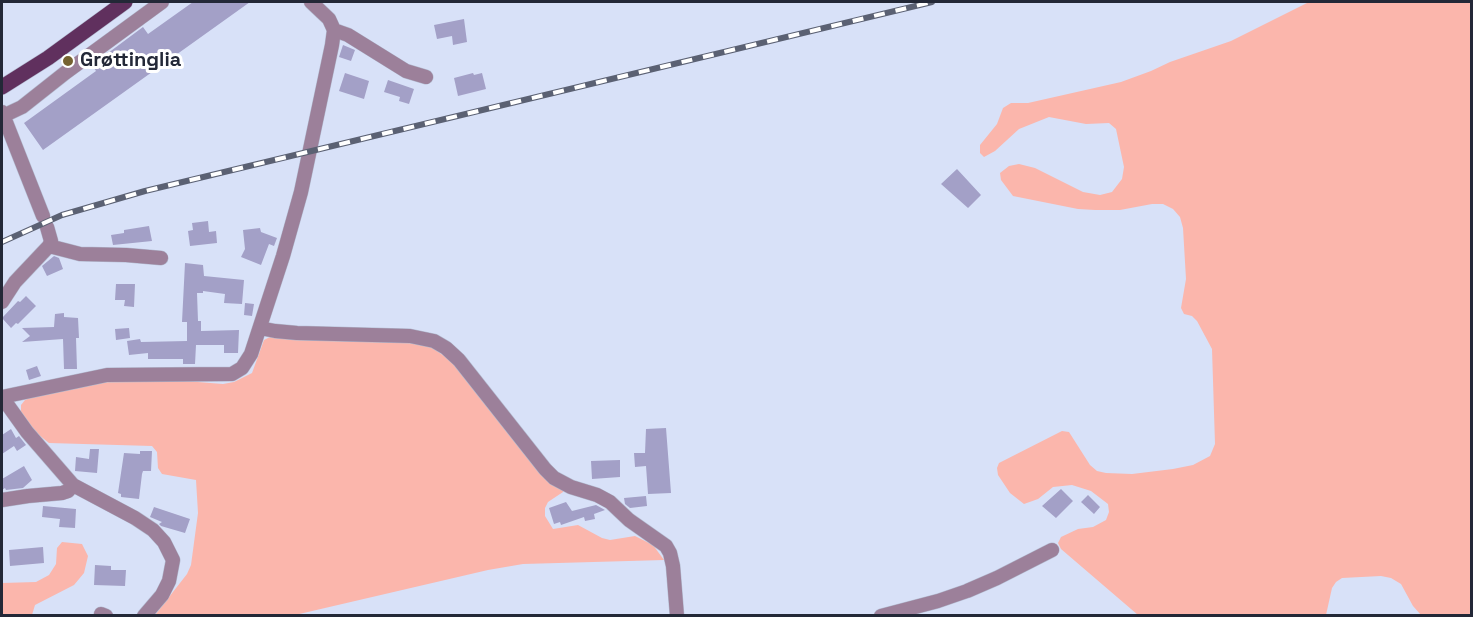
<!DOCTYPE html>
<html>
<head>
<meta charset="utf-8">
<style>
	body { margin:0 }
	#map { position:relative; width:1473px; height:617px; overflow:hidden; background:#d8e1f8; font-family:"Space Grotesk",sans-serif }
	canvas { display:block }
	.frame { position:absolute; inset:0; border:3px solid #232837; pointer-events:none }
</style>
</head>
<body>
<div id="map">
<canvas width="1473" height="617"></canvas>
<div class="frame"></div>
</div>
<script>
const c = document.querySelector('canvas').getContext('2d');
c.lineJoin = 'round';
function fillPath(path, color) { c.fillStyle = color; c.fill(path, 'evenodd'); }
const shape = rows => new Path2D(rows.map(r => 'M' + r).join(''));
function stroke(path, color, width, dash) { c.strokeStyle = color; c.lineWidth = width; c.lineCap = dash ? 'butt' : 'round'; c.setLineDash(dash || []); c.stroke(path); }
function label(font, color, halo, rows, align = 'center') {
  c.font = font + ' "Space Grotesk",sans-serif'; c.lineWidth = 6; c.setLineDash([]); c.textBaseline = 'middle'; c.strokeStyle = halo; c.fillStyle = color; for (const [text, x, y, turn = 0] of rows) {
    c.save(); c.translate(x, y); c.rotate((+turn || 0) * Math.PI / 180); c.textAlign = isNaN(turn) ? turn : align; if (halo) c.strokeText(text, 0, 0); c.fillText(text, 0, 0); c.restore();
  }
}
fillPath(shape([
	[1309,2,1471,2,1471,615,1421,615,1413,606,1401,584,1391,578,1381,576,1342,578,1336,582,1332,588,1326,615,1138,615,1061,549,1058,543,1061,537,1078,529,1093,527,1106,520,1109,512,1108,504,1091,491,1072,485,1053,487,1038,499,1024,504,1010,493,998,475,997,468,999,463,1062,431,1069,432,1090,465,1097,471,1106,473,1132,474,1173,469,1193,465,1210,456,1215,444,1212,349,1197,321,1192,316,1184,314,1181,308,1186,279,1183,228,1180,217,1173,209,1163,204,1152,204,1120,210,1095,210,1078,209,1013,196,1001,180,1000,173,1009,166,1019,164,1035,168,1083,192,1100,195,1112,192,1122,179,1124,167,1116,129,1109,123,1086,124,1049,117,1019,129,995,151,984,157,980,153,980,145,997,124,1003,108,1011,103,1028,103,1121,82,1151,71,1170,62,1231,41],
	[270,337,396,340,430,346,454,363,563,489,563,492,548,502,545,508,545,516,553,529,578,525,602,538,610,540,635,536,653,545,664,560,523,564,488,570,295,615,155,615,187,574,191,565,198,513,196,480,162,474,158,468,157,452,152,446,49,443,34,431,21,416,21,405,25,400,32,397,76,387,116,380,185,381,223,384,234,382,252,373,264,340],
	[62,542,82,544,88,556,84,573,74,585,35,605,32,615,2,615,2,583,36,582,49,575,56,564,57,548]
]), '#fbb6ac');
fillPath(shape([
	[193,2,250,2,43,150,24,123,96,71,92,65,143,27,148,34],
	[464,19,467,42,453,45,452,36,437,39,434,25],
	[343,45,355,50,351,61,339,57],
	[345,73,369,81,364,99,339,91],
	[473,73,474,75,482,73,486,89,458,96,454,78],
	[388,80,414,89,409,104,399,101,400,97,384,92],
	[957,169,981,195,968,208,941,184],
	[208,221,209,232,216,231,217,243,190,246,188,231,193,230,192,223],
	[149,226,152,241,113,245,111,235,124,233,124,230],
	[260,228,261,232,277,238,274,246,269,244,261,265,241,257,245,249,243,230],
	[54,256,59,258,63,269,47,276,42,266],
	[185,263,203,265,204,276,244,280,242,304,224,303,225,294,203,291,203,293,197,293,198,321,201,321,201,331,239,330,238,353,224,353,224,345,196,345,195,364,183,364,183,359,148,359,148,353,129,355,127,341,140,339,141,342,187,341,187,322,182,322],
	[116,284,135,284,134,307,124,306,125,300,115,300],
	[26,296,36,306,18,324,16,323,11,328,2,318,18,301,20,302],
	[245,303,254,304,252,316,244,315],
	[64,313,64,317,78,318,79,338,76,338,77,369,64,369,63,339,22,342,30,336,22,328,54,327,55,314],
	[129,328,130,338,116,340,115,329],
	[37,366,41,376,29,380,26,370],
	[666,428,671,493,648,494,646,466,635,467,634,453,645,453,646,429],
	[11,429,16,438,19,436,26,445,17,451,14,446,2,454,2,435],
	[90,449,99,449,97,473,75,471,76,457,89,459],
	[140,451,152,451,151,471,143,471,142,474,139,499,121,497,121,494,118,493,124,453,140,454],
	[620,460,620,477,592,479,591,461],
	[24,466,32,480,23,488,6,490,5,488,2,490,2,479],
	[1061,489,1073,501,1056,518,1042,506],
	[1088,495,1100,507,1094,514,1081,502],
	[646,496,647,506,630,508,625,504,624,498],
	[566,502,572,511,596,505,605,510,594,514,595,519,585,521,584,517,561,525,560,522,554,524,549,508],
	[43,506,76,509,75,528,59,527,60,519,42,517],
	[154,507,190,519,185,533,161,526,159,524,162,522,150,517],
	[43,547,44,563,10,566,9,550],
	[95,565,111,566,111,570,126,570,125,586,94,585]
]), '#a3a0c7');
const minor = shape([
	[334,30,348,35,406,71,426,77],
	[2,112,43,216],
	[3,116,22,107,65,73,162,2],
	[49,246,80,254,126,255,161,258],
	[2,302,15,282,49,246,51,241,47,227],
	[260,328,275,331,297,333,410,336,434,341,446,348,459,360,545,469,554,478,571,487,597,495,610,502,629,520,666,546,670,553,673,566,677,616],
	[2,397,107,375,232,374,242,368,251,354,283,256,301,192,332,45,334,30,329,19,311,2],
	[2,397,27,432,73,485,135,518,153,530,164,542,173,560,169,581,162,595,144,616],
	[2,500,28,496,62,493,68,491,73,485],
	[101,614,106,616],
	[881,616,938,601,967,591,997,578,1052,550]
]);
const major = shape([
	[2,87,48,58,125,2]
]);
stroke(minor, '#b4bcd1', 15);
stroke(major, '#b4bcd1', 16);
stroke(minor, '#9c809a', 14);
stroke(major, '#60305e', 15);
const rail = shape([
	[2,242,62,215,145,191,932,2]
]);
stroke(rail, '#5b6173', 6);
stroke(rail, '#fff', 4, [11]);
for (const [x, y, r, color] of [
	[68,61,6,"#756231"]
]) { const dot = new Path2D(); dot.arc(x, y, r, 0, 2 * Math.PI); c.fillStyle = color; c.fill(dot); stroke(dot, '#fff', 2); }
label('bold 20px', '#232837', '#fff', [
	["Grøttinglia",80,61]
], 'left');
</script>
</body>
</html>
